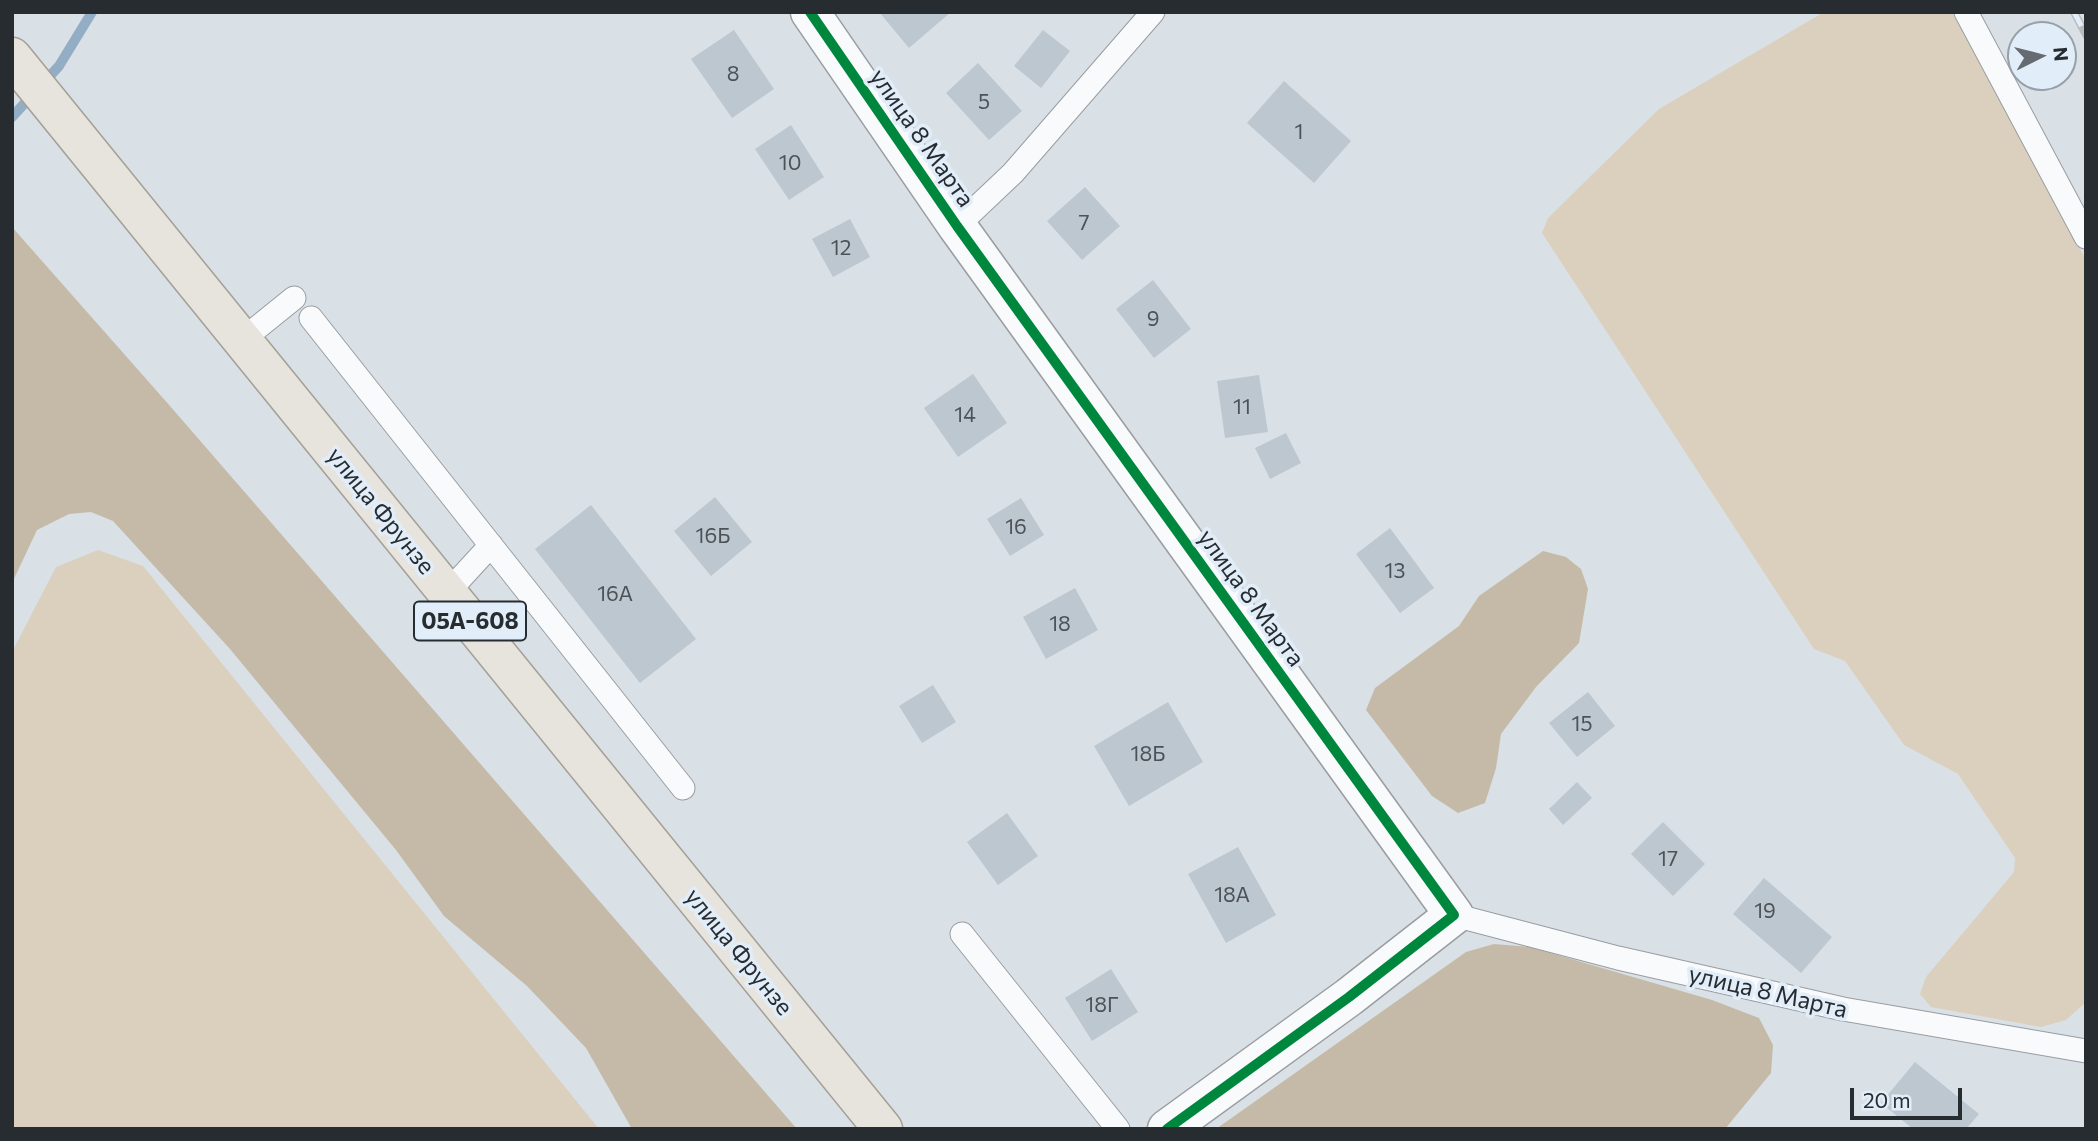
<!DOCTYPE html>
<html>
<head>
<meta charset="utf-8">
<style>
	body { margin:0 }
	#map { position:relative; width:2098px; height:1141px; overflow:hidden; background:#d9e0e6; font-family:Commissioner,sans-serif }
	canvas { display:block }
	.frame { position:absolute; inset:0; border:14px solid #272c30; pointer-events:none }
	.north { position:absolute; left:2007px; top:21px; width:70px; height:70px; box-sizing:border-box; background:#e1edf8; border:2px solid #97a0a8; border-radius:50%; rotate:84deg; font-size:19px; font-weight:700; line-height:28px; text-align:center; color:#272c30 }
	.north::after { content:''; display:block; margin:auto; width:24px; height:32px; background:#656b70; clip-path:polygon(50% 0,100% 100%,50% 72%,0 100%) }
	.scale { position:absolute; left:1850px; top:1088px; width:112px; height:32px; box-sizing:border-box; border:4px solid #272c30; border-top:0; padding-left:9px; font-size:21px; line-height:24px; white-space:nowrap; color:#272c30; -webkit-text-stroke:5px #e1edf8; paint-order:stroke }
</style>
</head>
<body>
<div id="map">
<canvas width="2098" height="1141"></canvas>
<div class="frame"></div>
<div class="north">N</div>
<div class="scale">20 m</div>
</div>
<script>
const c = document.querySelector('canvas').getContext('2d');
c.lineJoin = 'round';
function fillPath(path, color) { c.fillStyle = color; c.fill(path, 'evenodd'); }
const shape = rows => new Path2D(rows.map(r => 'M' + r).join(''));
function stroke(path, color, width, dash) { c.strokeStyle = color; c.lineWidth = width; c.lineCap = dash ? 'butt' : 'round'; c.setLineDash(dash || []); c.stroke(path); }
function label(font, color, halo, rows, align = 'center') {
  c.font = font + ' Commissioner,sans-serif'; c.lineWidth = 7; c.setLineDash([]); c.textBaseline = 'middle'; c.strokeStyle = halo; c.fillStyle = color; for (const [text, x, y, turn = 0] of rows) {
    c.save(); c.translate(x, y); c.rotate((+turn || 0) * Math.PI / 180); c.textAlign = isNaN(turn) ? turn : align; if (halo) c.strokeText(text, 0, 0); c.fillText(text, 0, 0); c.restore();
  }
}
fillPath(shape([
	[1824,12,1952,12,2086,260,2086,1002,2066,1020,2041,1027,1931,1007,1920,994,1926,977,2014,872,2015,858,1958,774,1904,745,1845,661,1814,649,1542,233,1548,218,1659,109],
	[98,550,143,566,599,1129,12,1129,12,652,56,567]
]), '#dbd0be');
fillPath(shape([
	[12,227,170,406,797,1129,632,1129,586,1048,527,986,444,916,396,850,230,649,113,521,91,512,69,514,37,530,12,583],
	[1543,551,1566,557,1581,569,1588,589,1579,643,1536,687,1501,734,1496,768,1485,803,1458,813,1432,796,1366,710,1375,688,1459,626,1479,596],
	[1494,944,1530,947,1712,1000,1759,1018,1773,1045,1771,1073,1725,1129,1216,1129,1466,952]
]), '#c4baa7');
stroke(shape([
	[12,117,59,66,92,12]
]), '#93aec4', 10);
fillPath(shape([
	[879,12,951,12,909,48],
	[734,30,774,89,732,118,691,59],
	[1043,30,1070,51,1041,88,1014,66],
	[978,63,1022,111,989,140,946,93],
	[1284,81,1351,141,1314,183,1247,123],
	[791,125,824,177,789,200,755,149],
	[1085,187,1120,226,1082,260,1047,221],
	[850,219,870,257,833,277,812,239],
	[1153,280,1191,329,1154,358,1116,309],
	[973,374,1007,423,958,457,924,408],
	[1259,375,1268,432,1225,438,1217,381],
	[1286,433,1301,463,1270,479,1255,448],
	[715,497,752,542,711,576,674,531],
	[1021,498,1044,535,1010,556,987,519],
	[591,505,696,639,640,683,535,549],
	[1390,528,1434,588,1400,613,1356,554],
	[1075,588,1098,630,1046,659,1023,617],
	[933,685,956,722,922,743,899,706],
	[1588,692,1615,726,1577,757,1549,723],
	[1168,702,1203,762,1129,806,1094,746],
	[1577,782,1592,798,1563,825,1549,809],
	[1007,813,1038,856,998,885,967,842],
	[1663,822,1705,864,1673,896,1631,854],
	[1238,847,1276,915,1226,943,1188,874],
	[1764,878,1832,937,1801,973,1733,914],
	[1111,969,1138,1012,1092,1041,1065,998],
	[1915,1062,1979,1114,1966,1129,1913,1129,1881,1103]
]), '#bdc7d0');
const lane = shape([
	[1966,12,2086,237],
	[957,226,1013,173,1153,12],
	[311,318,683,788],
	[242,340,294,298],
	[447,593,491,545],
	[1454,915,1618,958,1843,1009,2086,1051],
	[962,934,1118,1129]
]);
const street = shape([
	[810,12,957,226,1454,915,1349,997,1167,1129]
]);
const primary = shape([
	[12,57,883,1129]
]);
stroke(lane, '#999da2', 25);
stroke(street, '#999da2', 41);
stroke(primary, '#a4a096', 41);
stroke(lane, '#f9fafb', 23);
stroke(street, '#f9fafb', 38);
stroke(primary, '#e7e3dd', 38);
const rail = shape([
	[2074,12,2086,35]
]);
stroke(rail, '#babbbc', 8);
stroke(rail, '#e1edf8', 5, [16]);
stroke(shape([
	[810,12,957,226,1454,915,1349,997,1167,1129]
]), '#00873e', 10);
label('21px', '#4c5358', null, [
	["8",733,74],
	["5",984,102],
	["1",1299,132],
	["10",790,163],
	["7",1084,223],
	["12",841,248],
	["9",1153,319],
	["11",1242,407],
	["14",965,415],
	["16",1016,527],
	["16Б",713,536],
	["13",1395,571],
	["16А",615,594],
	["18",1060,624],
	["15",1582,724],
	["18Б",1148,754],
	["17",1668,859],
	["18А",1232,895],
	["19",1765,911],
	["18Г",1102,1005]
]);
for (const [x, y, w] of [
	[470,621,112]
]) { const box = new Path2D(); box.roundRect(x - w / 2, y - 19.5, w, 39, 5); c.fillStyle = '#e1edf8'; c.fill(box); stroke(box, '#272c30', 2); }
label('bold 23px', '#272c30', null, [
	["05А-608",470,621]
]);
label('24px', '#272c30', '#e1edf8', [
	["улица 8 Марта",922,138,55],
	["улица Фрунзе",381,511,51],
	["улица 8 Марта",1251,598,54],
	["улица Фрунзе",739,952,51],
	["улица 8 Марта",1768,992,13]
]);
</script>
</body>
</html>
